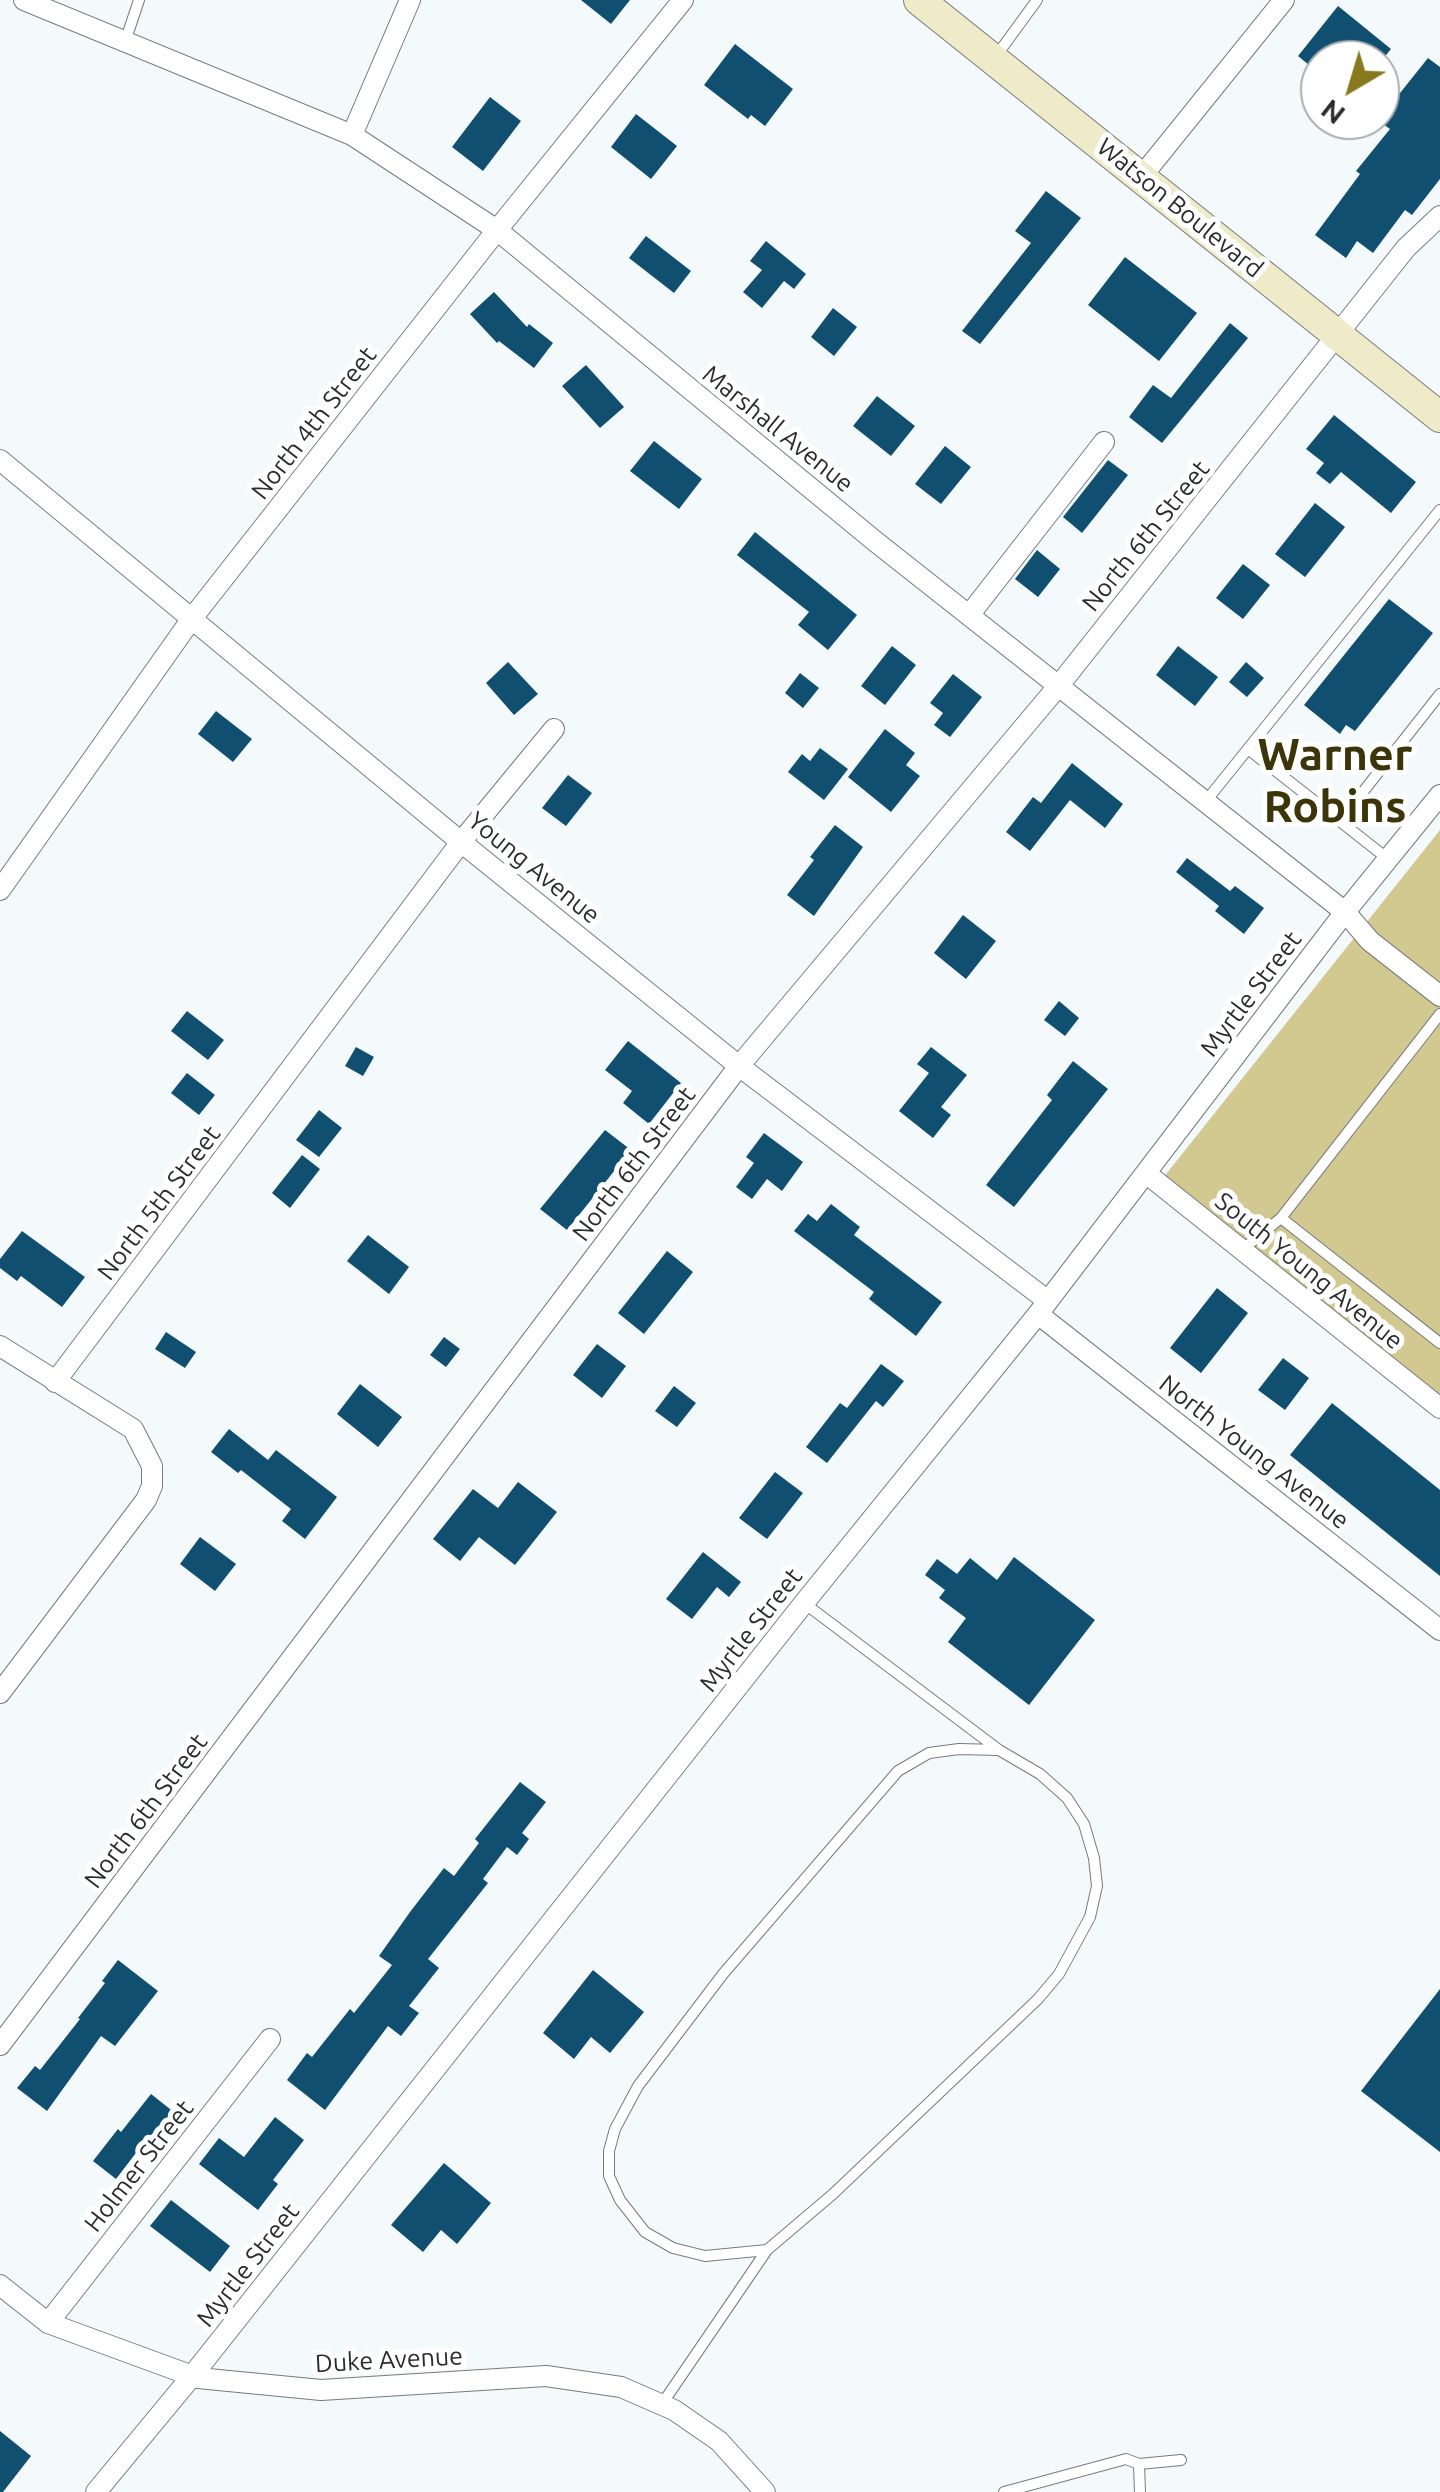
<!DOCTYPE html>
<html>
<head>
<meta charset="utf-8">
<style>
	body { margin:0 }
	#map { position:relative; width:1440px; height:2492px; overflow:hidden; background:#f4f9fc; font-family:Ubuntu,sans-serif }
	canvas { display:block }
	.north { position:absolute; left:1300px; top:40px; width:100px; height:100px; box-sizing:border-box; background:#fff; border:2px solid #aaabab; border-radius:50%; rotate:218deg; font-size:28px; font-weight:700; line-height:40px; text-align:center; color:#2a2c2d }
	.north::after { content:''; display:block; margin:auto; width:35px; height:45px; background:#87791e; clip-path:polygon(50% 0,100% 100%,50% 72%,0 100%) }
</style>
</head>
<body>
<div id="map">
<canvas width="1440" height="2492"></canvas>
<div class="north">N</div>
</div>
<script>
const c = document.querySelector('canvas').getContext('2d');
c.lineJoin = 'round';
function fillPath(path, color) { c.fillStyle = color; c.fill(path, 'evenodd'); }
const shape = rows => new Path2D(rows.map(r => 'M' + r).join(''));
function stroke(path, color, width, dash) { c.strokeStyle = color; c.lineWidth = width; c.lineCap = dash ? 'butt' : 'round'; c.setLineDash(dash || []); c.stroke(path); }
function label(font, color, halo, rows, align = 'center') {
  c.font = font + ' Ubuntu,sans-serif'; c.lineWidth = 10; c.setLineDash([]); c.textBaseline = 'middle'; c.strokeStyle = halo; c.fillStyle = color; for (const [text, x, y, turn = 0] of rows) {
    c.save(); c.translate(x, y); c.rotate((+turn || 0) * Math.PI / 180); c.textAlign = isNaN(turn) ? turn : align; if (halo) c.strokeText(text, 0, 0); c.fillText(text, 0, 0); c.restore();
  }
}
fillPath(shape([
	[1440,830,1440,1404,1159,1183]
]), '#d2c990');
fillPath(shape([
	[581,0,630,0,611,24],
	[1338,6,1391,49,1382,60,1320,60,1320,74,1298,56],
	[735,44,793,89,765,126,751,115,748,119,704,85],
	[1428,58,1440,67,1440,179,1412,215,1405,210,1373,253,1357,241,1346,258,1315,235,1360,174,1356,171,1390,129,1380,122,1380,94,1392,103],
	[490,97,521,121,483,171,452,147],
	[636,114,677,146,651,179,611,147],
	[1046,191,1081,218,980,344,962,331,1031,243,1015,231],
	[646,236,691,271,674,293,629,258],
	[766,241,806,274,794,289,784,281,762,308,743,292,762,270,750,261],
	[1125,257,1197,313,1159,361,1088,305],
	[494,292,527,327,529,324,553,343,534,368,499,341,497,343,470,314],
	[833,308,857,327,834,356,811,337],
	[1230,323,1248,338,1162,443,1129,417,1153,385,1171,398],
	[586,365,624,407,600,428,562,386],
	[877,396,915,426,891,456,853,426],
	[1334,415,1416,482,1391,513,1341,472,1330,484,1316,473,1324,463,1306,449],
	[654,441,702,479,679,509,630,471],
	[945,446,971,467,941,504,915,484],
	[1108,460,1128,475,1082,533,1063,517],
	[1315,503,1345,527,1305,577,1275,554],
	[755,532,857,615,828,650,798,625,809,612,737,555],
	[1037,550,1060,569,1038,597,1015,579],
	[1243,564,1270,585,1243,619,1216,598],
	[1389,599,1433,633,1355,731,1346,725,1340,734,1304,705],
	[892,646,916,665,885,705,861,686],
	[1178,646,1218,677,1195,706,1156,675],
	[508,662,538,694,514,715,486,683],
	[1246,662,1264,678,1247,697,1229,682],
	[800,673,819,688,803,708,785,693],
	[953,674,982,697,950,737,934,725,943,713,930,703],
	[216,711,252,739,233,762,198,734],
	[885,729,915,753,906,765,920,776,891,812,848,777],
	[820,748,848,769,824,800,788,772,802,754,810,761],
	[1072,763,1123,804,1105,828,1070,800,1030,851,1006,832,1033,797,1041,803],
	[568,775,592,793,566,826,542,808],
	[835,825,863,847,814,916,787,895,814,860,810,857],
	[1187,858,1230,891,1235,886,1264,908,1244,934,1215,911,1219,906,1176,872],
	[963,915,996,941,966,979,934,953],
	[1059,1001,1079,1018,1065,1036,1044,1020],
	[187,1011,224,1040,208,1060,171,1031],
	[628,1041,681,1083,649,1124,623,1103,632,1091,605,1070],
	[356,1047,374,1057,363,1076,345,1066],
	[931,1047,967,1075,941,1107,951,1115,933,1138,899,1111,929,1073,917,1064],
	[1073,1061,1108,1089,1014,1207,986,1185,1052,1100,1047,1095],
	[187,1073,215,1095,199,1115,171,1093],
	[319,1110,342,1128,319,1157,296,1140],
	[605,1130,631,1150,567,1230,540,1209],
	[764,1133,803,1162,782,1191,767,1179,752,1199,736,1187,754,1163,746,1157],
	[302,1155,320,1169,290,1208,272,1193],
	[831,1204,860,1227,854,1235,942,1302,916,1336,869,1299,874,1292,794,1231,808,1214,817,1221],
	[22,1231,85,1277,62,1307,21,1276,17,1281,0,1268,0,1259],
	[368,1235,409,1267,389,1294,347,1261],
	[667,1251,693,1272,644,1334,618,1313],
	[1217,1288,1248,1313,1201,1373,1170,1348],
	[166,1332,196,1352,185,1368,155,1349],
	[444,1337,460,1349,446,1367,430,1355],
	[597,1344,626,1366,602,1398,573,1375],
	[1283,1358,1309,1378,1285,1410,1258,1390],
	[881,1364,904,1381,883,1407,876,1401,827,1463,806,1447,840,1403,847,1408],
	[360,1384,402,1417,378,1447,337,1414],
	[674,1386,696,1403,677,1427,655,1411],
	[1332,1403,1440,1490,1440,1576,1290,1455],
	[229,1429,268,1460,276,1450,337,1497,305,1539,282,1521,291,1509,241,1470,238,1473,211,1452],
	[775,1472,803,1493,767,1539,739,1518],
	[518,1482,557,1512,515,1565,479,1537,460,1561,433,1539,473,1489,498,1508],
	[200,1537,236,1564,215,1591,180,1564],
	[703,1552,741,1582,729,1597,717,1587,692,1619,666,1599],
	[1014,1557,1095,1620,1029,1705,948,1642,966,1618,939,1598,945,1590,925,1575,937,1559,957,1574,970,1558,997,1580],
	[520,1782,546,1802,522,1833,529,1839,517,1855,507,1847,483,1879,488,1883,428,1959,439,1968,409,2006,419,2013,401,2036,388,2026,325,2110,287,2080,307,2053,312,2057,350,2009,354,2013,392,1965,379,1956,410,1912,444,1868,454,1876,479,1843,475,1839],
	[118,1960,158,1991,115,2046,101,2036,47,2111,17,2088,35,2066,40,2070,80,2019,78,2018,105,1983,102,1981],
	[593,1970,644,2012,610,2053,591,2037,574,2059,543,2033],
	[1440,1989,1440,2152,1361,2091],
	[151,2094,175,2113,154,2140,149,2136,116,2179,93,2161,118,2129,121,2132],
	[275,2117,304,2140,273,2180,278,2184,258,2210,199,2164,219,2138,244,2157],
	[444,2163,491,2203,457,2244,441,2230,423,2252,391,2225],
	[171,2200,230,2246,210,2272,150,2226],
	[0,2431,31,2456,3,2492,0,2492]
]), '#104f6f');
const lane = shape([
	[125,42,139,0],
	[994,59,1037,0],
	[1248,749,1388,859],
	[1206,801,1440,510],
	[1340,821,1440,694],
	[1281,1218,1440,1014],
	[1243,1249,1281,1218,1440,1343],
	[804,1603,999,1750,1040,1774,1067,1798,1084,1824,1094,1858,1097,1886,1090,1917,1059,1974,1038,1999,833,2194,767,2250,705,2256,673,2248,645,2232,620,2200,609,2176,609,2151,615,2129,638,2086,723,1974,898,1771,929,1753,959,1749,999,1750],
	[662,2404,767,2250],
	[1139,2464,1181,2460],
	[1004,2492,1126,2459,1139,2464,1140,2492]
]);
const street = shape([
	[24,0,352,135,497,230,876,542,1345,912,1370,941,1440,996],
	[352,135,410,0],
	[1142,176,1284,0],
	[0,460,461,842,739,1066,1048,1301],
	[970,614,1104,442],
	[0,890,193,617,497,230,683,0],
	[1147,1174,1440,1408],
	[1038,1314,1440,1630],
	[0,1346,133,1429,152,1466,152,1486,146,1500,0,1693],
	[55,1382,461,842,554,729],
	[0,2045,739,1066,1060,684,1406,248,1440,216],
	[0,2285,48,2323,198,2378,321,2390,546,2376,621,2387,674,2410,719,2441,765,2492],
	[48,2323,270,2039],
	[96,2492,192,2376,804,1603,1038,1314,1345,912,1440,795]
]);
const secondary = shape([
	[919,0,1440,417]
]);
stroke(lane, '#777b7e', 12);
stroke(street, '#777b7e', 22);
stroke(secondary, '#777b7e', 32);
stroke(lane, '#fff', 10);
stroke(street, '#fff', 20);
stroke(secondary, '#efeac8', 30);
label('25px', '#2a2c2d', '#fff', [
	["Watson Boulevard",1180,208,39],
	["North 4th Street",314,423,-52],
	["Marshall Avenue",778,429,39],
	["North 6th Street",1146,536,-51],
	["Young Avenue",534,868,39],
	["Myrtle Street",1251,994,-53],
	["North 6th Street",634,1164,-53],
	["North 5th Street",159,1203,-53],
	["South Young Avenue",1309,1271,39],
	["North Young Avenue",1254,1452,38],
	["Myrtle Street",751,1630,-52],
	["North 6th Street",146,1811,-53],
	["Holmer Street",139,2166,-52],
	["Myrtle Street",248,2265,-52],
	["Duke Avenue",389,2360,-3]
]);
label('bold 45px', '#3c350a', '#fff', [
	["Warner",1335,755],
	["Robins",1335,807]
]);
</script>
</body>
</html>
